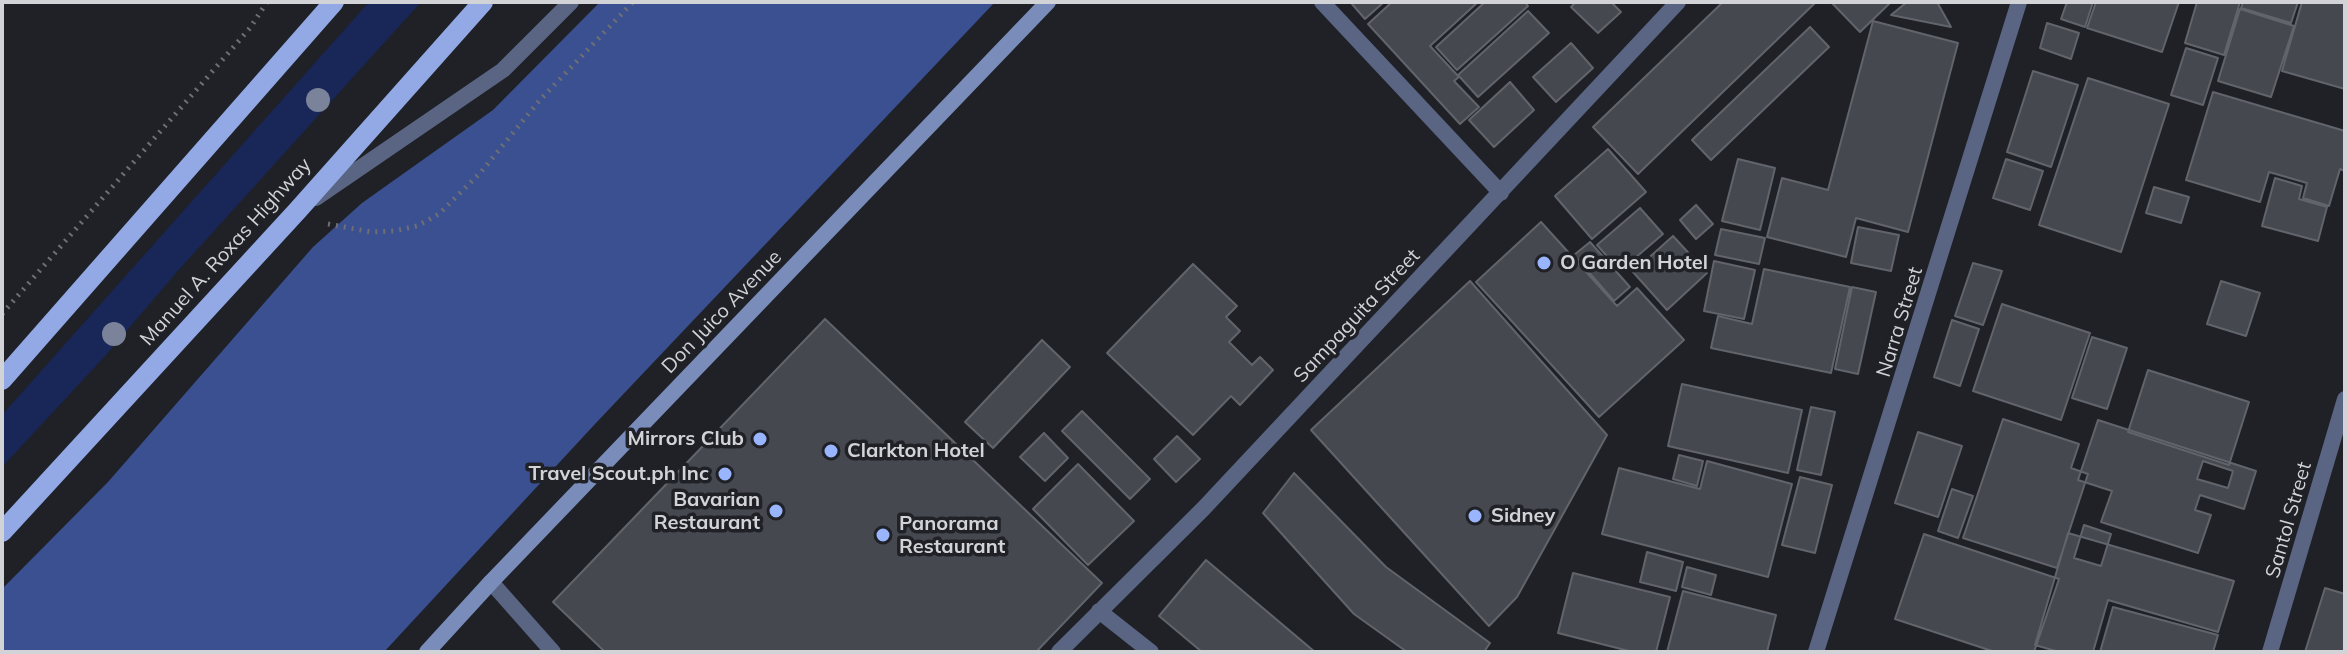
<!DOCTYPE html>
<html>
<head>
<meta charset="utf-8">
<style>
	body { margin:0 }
	#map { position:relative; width:2347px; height:654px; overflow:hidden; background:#1f2127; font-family:Mulish,sans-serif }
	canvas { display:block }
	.frame { position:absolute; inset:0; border:4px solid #d2d3d7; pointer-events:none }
</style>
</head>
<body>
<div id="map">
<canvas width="2347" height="654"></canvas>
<div class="frame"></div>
</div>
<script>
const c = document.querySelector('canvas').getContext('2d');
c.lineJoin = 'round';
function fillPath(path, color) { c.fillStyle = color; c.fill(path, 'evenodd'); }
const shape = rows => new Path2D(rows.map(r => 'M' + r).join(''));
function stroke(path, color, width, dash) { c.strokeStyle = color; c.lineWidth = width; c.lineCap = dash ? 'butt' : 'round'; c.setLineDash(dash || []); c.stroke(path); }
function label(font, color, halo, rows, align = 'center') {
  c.font = font + ' Mulish,sans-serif'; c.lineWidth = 7; c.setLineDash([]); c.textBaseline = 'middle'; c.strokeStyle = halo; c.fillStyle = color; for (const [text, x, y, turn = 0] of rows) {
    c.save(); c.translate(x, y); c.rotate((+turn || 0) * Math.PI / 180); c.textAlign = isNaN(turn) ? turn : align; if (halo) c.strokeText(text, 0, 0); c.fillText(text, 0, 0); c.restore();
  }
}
fillPath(shape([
	[369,2,421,2,176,273,106,355,2,467,2,415]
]), '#182758');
fillPath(shape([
	[600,2,995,2,595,424,384,652,2,652,2,589,108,482,313,247,362,203,493,110]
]), '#3a5090');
const building = shape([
	[1354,2,1384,2,1365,19,1352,4,1354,2],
	[1392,2,1478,2,1430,46,1459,77,1454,81,1479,107,1460,124,1368,24,1392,2],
	[1485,2,1525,2,1528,6,1457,70,1436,47,1485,2],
	[1576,2,1611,2,1621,12,1598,33,1571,7,1576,2],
	[1723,2,1816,2,1638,174,1593,127,1723,2],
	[1831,2,1891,2,1860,32,1831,2],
	[1907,2,1937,2,1951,27,1891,15,1907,2],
	[2067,2,2093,2,2085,27,2061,19,2067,2],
	[2096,2,2179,2,2162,52,2087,28,2096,2],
	[2197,2,2240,2,2224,55,2185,43,2197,2],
	[2243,2,2298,2,2291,23,2241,8,2243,2],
	[2302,2,2345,2,2345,89,2282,71,2302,2],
	[2240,9,2294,26,2271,97,2218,81,2240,9],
	[1528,11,1549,33,1478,97,1458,75,1528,11],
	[1873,21,1958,43,1908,232,1856,218,1846,257,1767,237,1782,178,1828,190,1873,21],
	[2047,23,2079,33,2071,59,2040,48,2047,23],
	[1810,27,1829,47,1711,160,1692,140,1810,27],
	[1571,43,1593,68,1556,102,1533,77,1571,43],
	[2186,48,2218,58,2203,105,2171,95,2186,48],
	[2033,71,2078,85,2051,167,2007,152,2033,71],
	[2088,78,2169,104,2121,252,2039,225,2088,78],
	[1510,82,1534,110,1494,147,1469,120,1510,82],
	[2213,92,2345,131,2345,171,2340,169,2329,206,2303,198,2307,183,2269,172,2260,202,2186,180,2213,92],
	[1608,149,1646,192,1592,239,1555,196,1608,149],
	[1738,159,1775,168,1760,230,1722,221,1738,159],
	[2006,159,2043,171,2030,210,1993,198,2006,159],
	[2275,178,2302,186,2299,199,2327,207,2318,241,2262,226,2275,178],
	[2154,187,2189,197,2181,223,2146,213,2154,187],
	[1696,205,1713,224,1696,239,1680,220,1696,205],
	[1640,208,1663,234,1620,271,1597,245,1640,208],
	[1541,222,1617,306,1637,288,1684,340,1599,417,1476,282,1541,222],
	[1858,227,1899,235,1891,271,1851,263,1858,227],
	[1721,229,1765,238,1759,264,1715,255,1721,229],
	[1673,236,1707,273,1667,310,1633,272,1673,236],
	[1590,242,1630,287,1614,301,1574,255,1590,242],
	[1714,261,1755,270,1744,319,1704,311,1714,261],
	[1973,263,2002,271,1983,325,1955,316,1973,263],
	[1193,264,1237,306,1226,317,1240,331,1229,342,1252,365,1260,357,1273,370,1240,405,1231,396,1193,435,1107,353,1193,264],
	[1764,269,1850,287,1831,373,1711,348,1718,316,1752,324,1764,269],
	[1470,281,1607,435,1517,597,1489,626,1311,430,1470,281],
	[2221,281,2260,293,2246,336,2207,324,2221,281],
	[1852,287,1876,292,1858,374,1835,369,1852,287],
	[2002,304,2090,333,2061,420,1973,391,2002,304],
	[825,319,1102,583,1036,652,605,652,553,602,825,319],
	[1952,320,1979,329,1960,386,1934,377,1952,320],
	[2092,337,2127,348,2107,409,2072,398,2092,337],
	[1042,340,1070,367,993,448,965,422,1042,340],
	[2148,370,2249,402,2229,465,2128,432,2148,370],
	[1682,384,1802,410,1788,473,1668,446,1682,384],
	[1811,407,1835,412,1821,475,1797,470,1811,407],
	[1082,411,1150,479,1130,499,1062,431,1082,411],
	[2003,419,2079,444,2071,468,2088,474,2057,568,1963,538,2003,419],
	[2098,420,2256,471,2244,509,2200,495,2195,510,2211,515,2198,553,2101,522,2112,491,2078,480,2098,420],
	[1918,432,1962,446,1938,517,1895,503,1918,432],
	[1044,433,1068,458,1045,481,1020,457,1044,433],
	[1177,436,1200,459,1176,482,1154,459,1177,436],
	[1679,455,1703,461,1697,486,1673,479,1679,455],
	[1707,461,1792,484,1768,577,1602,534,1619,468,1700,489,1707,461],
	[2203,461,2233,471,2228,488,2197,479,2203,461],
	[1078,464,1134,521,1088,565,1033,509,1078,464],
	[1294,473,1386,567,1490,643,1484,652,1407,652,1354,614,1263,513,1294,473],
	[1800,477,1832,485,1815,553,1782,545,1800,477],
	[1952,489,1973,496,1958,538,1938,531,1952,489],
	[2084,525,2111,534,2101,566,2074,558,2084,525],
	[2068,533,2234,581,2218,632,2108,600,2093,652,2059,652,2035,645,2068,533],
	[1924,534,2059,579,2034,652,1995,652,1895,619,1924,534],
	[1647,552,1683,562,1676,591,1640,582,1647,552],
	[1206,560,1315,652,1202,652,1159,616,1206,560],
	[1687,567,1716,575,1711,595,1682,587,1687,567],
	[1573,573,1670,597,1656,652,1633,652,1558,633,1573,573],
	[2325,588,2345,594,2345,652,2305,652,2325,588],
	[1683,591,1776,615,1767,652,1667,652,1683,591],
	[2113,607,2218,635,2213,652,2100,652,2113,607]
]);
fillPath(building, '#46484f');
stroke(building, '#61646b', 2);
stroke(shape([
	[328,224,371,232,394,231,417,226,439,214,481,172,539,101,633,2],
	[2,314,250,28,267,2]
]), '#6d6f74', 5, [2, 6]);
stroke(shape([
	[1322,2,1501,193],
	[316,198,503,70,571,2],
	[491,582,553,652],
	[1099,611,1151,652],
	[1059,652,1203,509,1678,2],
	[1816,652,2019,2],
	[2270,652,2345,399]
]), '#596582', 16);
stroke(shape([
	[427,652,491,582,1048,2]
]), '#798cba', 16);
stroke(shape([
	[2,380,334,2],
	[2,532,298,210,483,2]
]), '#92a9e5', 20);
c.fillStyle = '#7a839a';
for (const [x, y] of [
	[318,100],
	[114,334]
]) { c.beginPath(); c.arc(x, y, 12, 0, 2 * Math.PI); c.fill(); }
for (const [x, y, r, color] of [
	[1544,263,8,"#99b5fd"],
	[760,439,8,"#99b5fd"],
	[831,451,8,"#99b5fd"],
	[725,474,8,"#99b5fd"],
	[776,511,8,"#99b5fd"],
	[1475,516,8,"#99b5fd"],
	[883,535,8,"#99b5fd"]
]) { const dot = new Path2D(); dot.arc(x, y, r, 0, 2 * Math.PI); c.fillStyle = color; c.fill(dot); stroke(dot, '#1f2127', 3); }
label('20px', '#d2d3d7', '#1f2127', [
	["Manuel A. Roxas Highway",226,252,-48],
	["Don Juico Avenue",722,312,-46],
	["Sampaguita Street",1357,316,-47],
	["Narra Street",1900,322,-73],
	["Santol Street",2289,520,-74]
]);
label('bold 20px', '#d2d3d7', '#1f2127', [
	["O Garden Hotel",1560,263],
	["Mirrors Club",744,439,"right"],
	["Clarkton Hotel",847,451],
	["Travel Scout.ph Inc",709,474,"right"],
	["Bavarian",760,500,"right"],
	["Restaurant",760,523,"right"],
	["Sidney",1491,516],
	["Panorama",899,524],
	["Restaurant",899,547]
], 'left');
</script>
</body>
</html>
